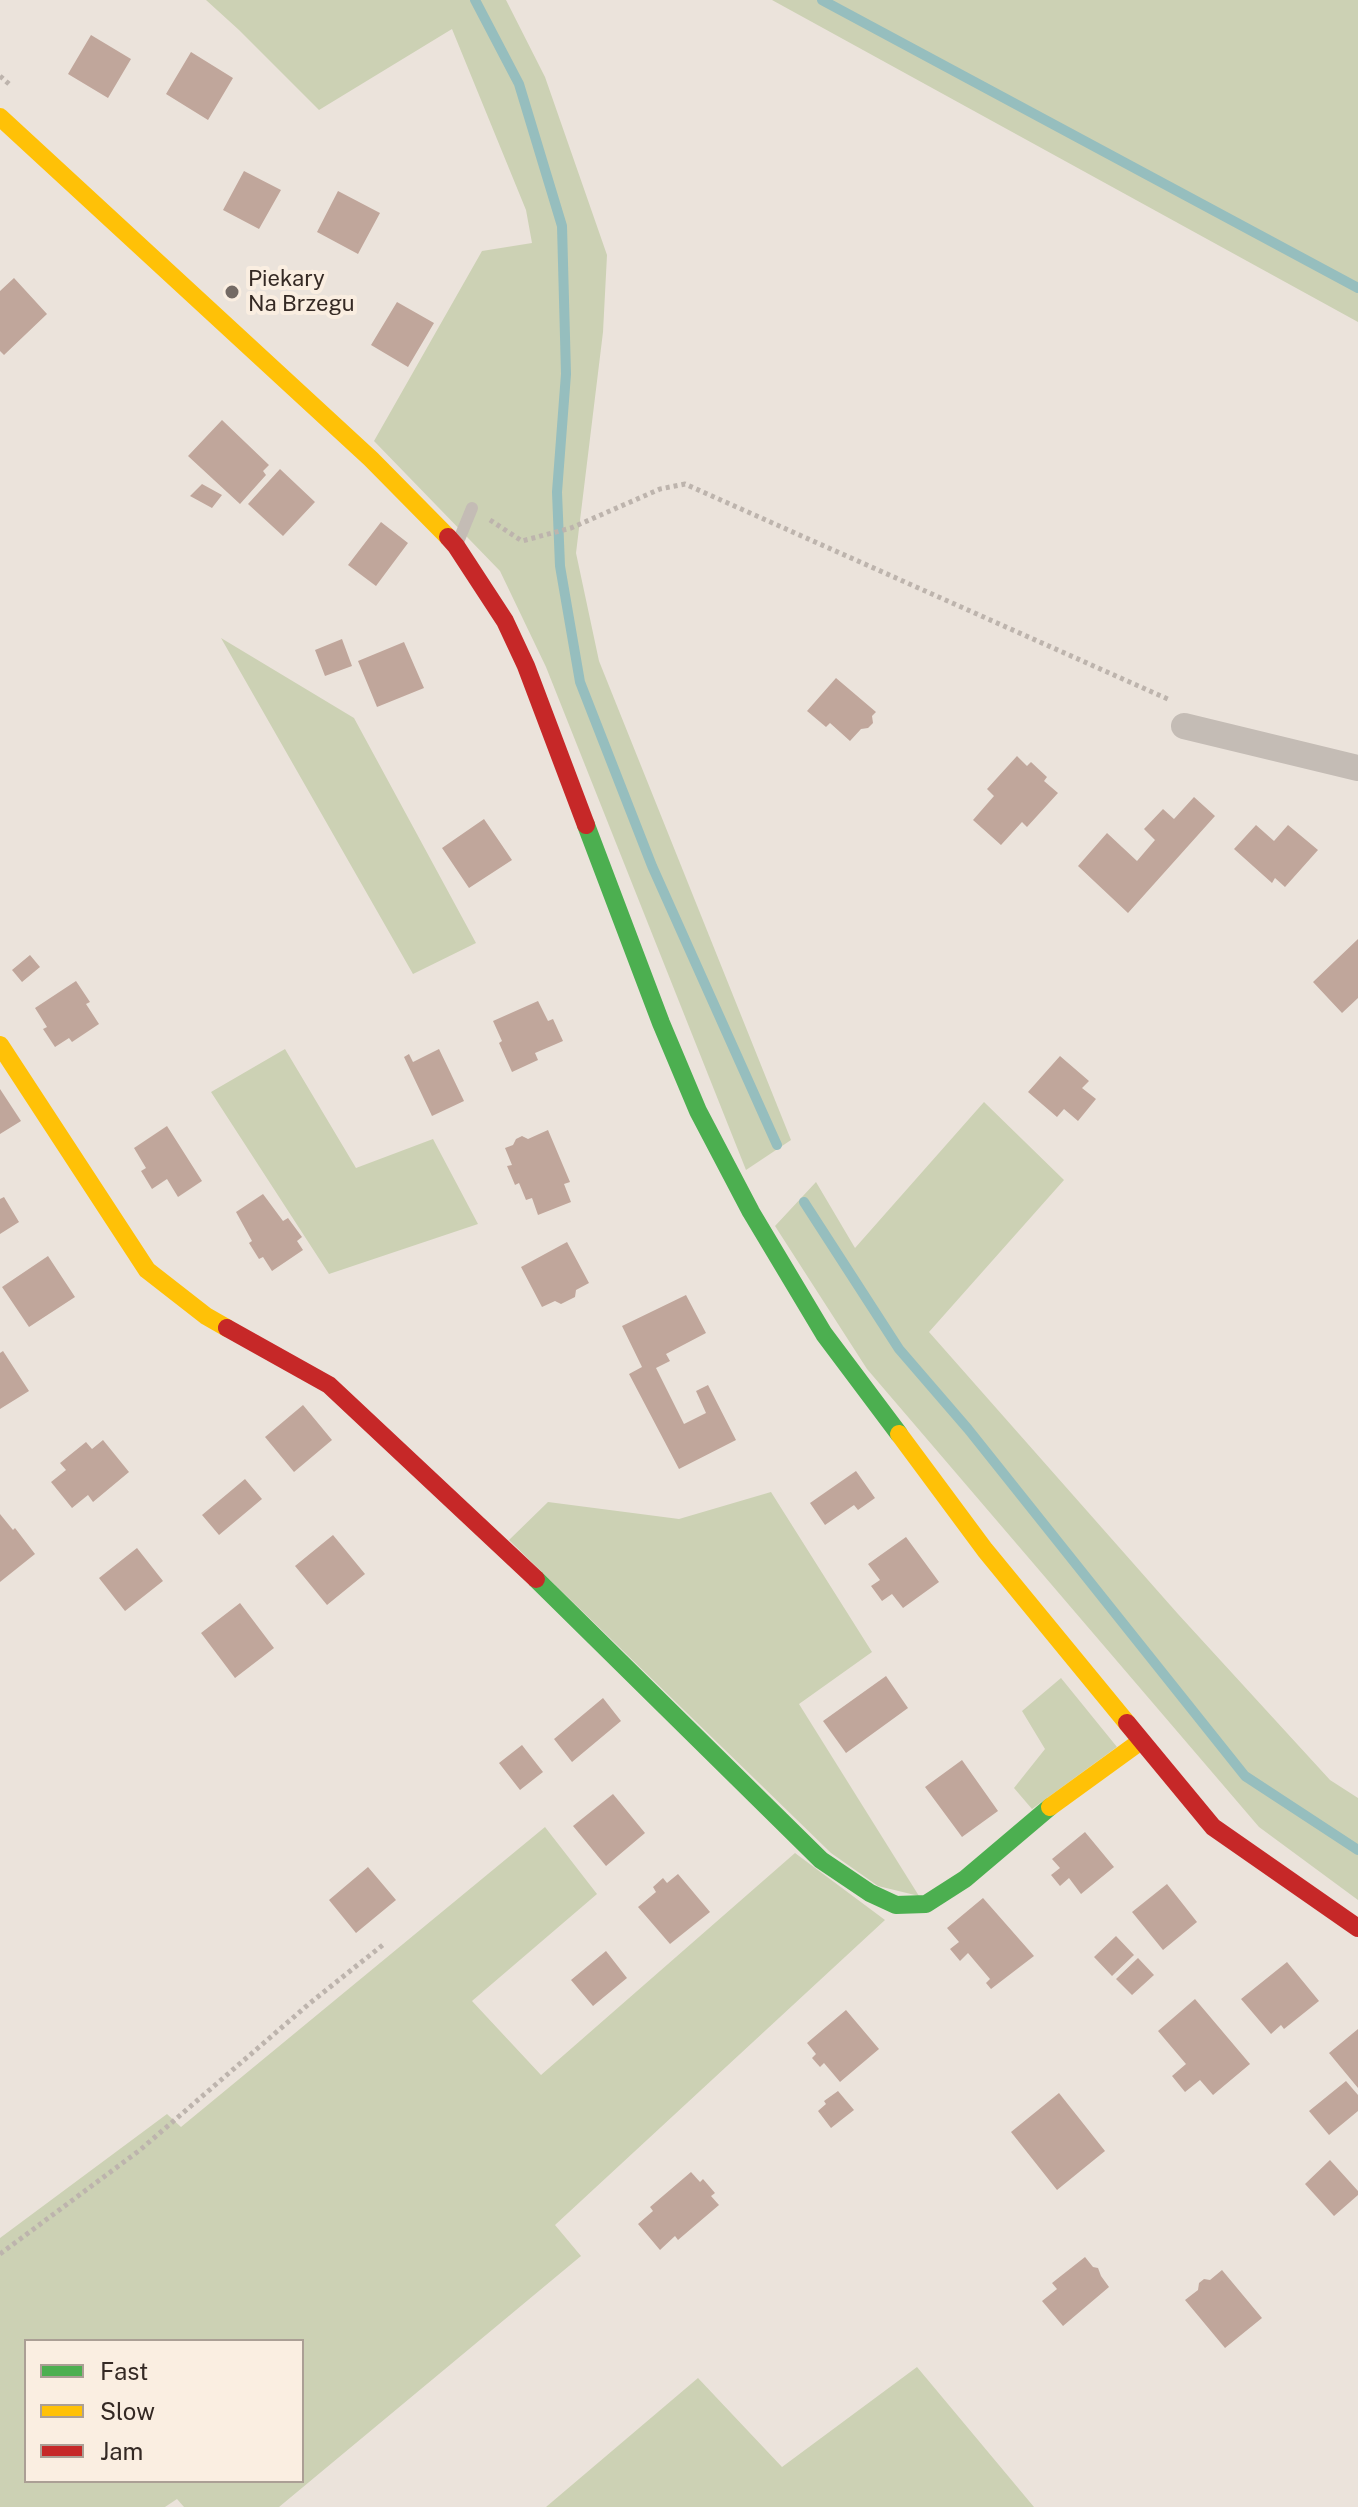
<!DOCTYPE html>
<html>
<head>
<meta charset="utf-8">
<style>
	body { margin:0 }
	#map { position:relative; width:1358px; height:2507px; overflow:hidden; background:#ebe3db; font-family:"Public Sans",sans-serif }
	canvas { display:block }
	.legend { position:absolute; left:24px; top:2339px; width:280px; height:144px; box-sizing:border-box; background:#faeee1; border:2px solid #ab9f95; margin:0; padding:10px 14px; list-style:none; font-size:24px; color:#342924 }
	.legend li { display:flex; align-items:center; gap:16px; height:40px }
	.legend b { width:40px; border:2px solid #ab9f95 }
</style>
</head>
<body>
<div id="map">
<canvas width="1358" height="2507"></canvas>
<ul class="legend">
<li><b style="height:10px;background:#4caf50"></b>Fast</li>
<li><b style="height:10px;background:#ffc107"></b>Slow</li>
<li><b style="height:10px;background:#c62828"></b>Jam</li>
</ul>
</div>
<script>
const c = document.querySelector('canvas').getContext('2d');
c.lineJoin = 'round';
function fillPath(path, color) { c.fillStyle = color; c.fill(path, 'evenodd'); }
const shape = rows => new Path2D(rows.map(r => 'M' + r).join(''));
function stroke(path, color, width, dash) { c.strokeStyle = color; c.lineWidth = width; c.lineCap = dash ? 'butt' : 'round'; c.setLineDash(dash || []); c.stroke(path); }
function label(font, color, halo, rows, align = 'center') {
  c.font = font + ' "Public Sans",sans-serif'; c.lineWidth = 8; c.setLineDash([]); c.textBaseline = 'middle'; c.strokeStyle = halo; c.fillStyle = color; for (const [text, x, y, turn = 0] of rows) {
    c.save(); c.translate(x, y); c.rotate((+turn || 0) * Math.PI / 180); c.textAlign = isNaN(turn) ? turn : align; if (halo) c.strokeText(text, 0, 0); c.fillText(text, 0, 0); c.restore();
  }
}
fillPath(shape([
	[206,0,506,0,545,77,607,255,603,332,576,553,599,661,791,1140,746,1170,546,667,500,571,374,441,482,251,532,243,526,210,452,29,319,110,239,30],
	[772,0,1358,0,1358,322],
	[221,638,354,718,476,943,413,974],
	[285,1049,356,1168,433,1139,478,1224,329,1274,211,1092],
	[984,1102,1064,1180,929,1332,1178,1614,1330,1780,1358,1798,1358,1900,1259,1827,867,1369,775,1226,816,1182,855,1248],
	[771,1492,872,1652,799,1704,919,1896,878,1886,831,1853,509,1540,548,1502,679,1519],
	[1061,1678,1117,1747,1032,1809,1014,1788,1045,1749,1022,1711],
	[545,1827,597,1894,472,2001,541,2075,795,1853,885,1920,555,2225,581,2256,279,2507,184,2507,177,2499,165,2507,0,2507,0,2238,167,2114,181,2127],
	[26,2341,302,2341,302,2481,26,2481],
	[917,2367,1034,2507,546,2507,698,2378,782,2467]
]), '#ccd1b4');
stroke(shape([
	[475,0,519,84,562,226,566,374,557,492,560,566,580,682,652,866,777,1145],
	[822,0,1358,288],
	[804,1202,899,1349,968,1429,1245,1776,1358,1850]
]), '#96bebe', 10);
fillPath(shape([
	[91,35,131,59,108,98,68,74],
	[191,52,233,78,208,120,166,94],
	[244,171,281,190,259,229,223,210],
	[338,191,380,213,358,254,317,232],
	[14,278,47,314,4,355,0,351,0,291],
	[397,302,434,323,408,367,371,345],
	[222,420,269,465,263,471,266,475,240,504,188,456],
	[280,469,315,502,283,536,248,504],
	[202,484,222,495,212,508,190,496],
	[381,522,408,543,376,586,348,565],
	[342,639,352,666,325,676,315,650],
	[404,642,424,688,377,707,358,661],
	[836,678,876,712,872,716,873,723,868,728,861,729,850,741,830,723,826,727,807,711],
	[1017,756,1027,766,1031,762,1047,777,1044,781,1058,793,1027,827,1022,822,1001,845,973,820,994,796,987,789],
	[1194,797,1215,816,1128,913,1078,866,1107,833,1137,861,1155,840,1144,829,1163,809,1174,819],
	[484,819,512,860,469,888,442,848],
	[1256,825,1274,841,1288,825,1318,850,1285,887,1275,878,1272,883,1234,849],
	[1358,939,1358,998,1342,1013,1313,982],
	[30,955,40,967,22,982,12,970],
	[76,981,90,1002,86,1004,99,1024,72,1042,69,1038,55,1047,43,1029,47,1027,35,1008],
	[538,1001,548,1021,553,1019,563,1041,535,1053,538,1060,512,1072,499,1043,502,1041,493,1021],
	[439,1049,464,1101,432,1116,404,1057,409,1054,413,1062],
	[1060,1056,1089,1081,1082,1088,1096,1099,1078,1121,1064,1109,1057,1117,1028,1092],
	[0,1089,21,1121,0,1134],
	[167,1126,202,1181,178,1197,167,1179,152,1189,141,1171,146,1168,134,1148],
	[548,1130,570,1182,564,1184,571,1202,538,1215,532,1198,526,1200,519,1183,515,1185,507,1166,512,1165,505,1148,513,1145,516,1139,522,1136,528,1139],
	[263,1194,283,1221,288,1218,302,1237,297,1241,303,1250,272,1271,263,1257,259,1259,249,1243,252,1241,236,1212],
	[4,1197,19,1222,0,1234,0,1199],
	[567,1242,589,1283,576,1290,575,1297,561,1304,555,1301,542,1307,521,1267],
	[48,1256,75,1297,29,1327,2,1287],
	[686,1295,706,1333,666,1354,670,1361,656,1368,684,1424,706,1413,696,1391,708,1385,736,1440,679,1469,629,1374,642,1367,622,1326],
	[3,1351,29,1391,0,1409,0,1353],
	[303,1405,332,1440,294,1472,265,1437],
	[103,1440,129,1472,93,1502,88,1495,72,1508,51,1482,66,1470,60,1463,86,1442,92,1449],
	[856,1471,875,1498,858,1510,854,1505,825,1525,810,1503],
	[245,1479,262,1499,219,1535,202,1515],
	[0,1514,13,1530,15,1528,35,1554,0,1582],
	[333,1535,365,1574,327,1605,295,1566],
	[906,1537,939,1582,903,1608,892,1594,882,1601,871,1586,880,1580,868,1564],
	[137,1548,163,1581,125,1611,99,1578],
	[240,1603,274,1648,235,1678,201,1633],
	[886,1676,908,1708,846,1753,823,1721],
	[603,1698,621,1721,572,1762,554,1739],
	[522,1745,543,1772,520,1790,499,1763],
	[962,1760,998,1811,962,1837,925,1787],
	[613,1794,645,1833,606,1866,573,1826],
	[1085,1832,1114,1867,1081,1894,1069,1878,1060,1886,1051,1875,1060,1868,1052,1859],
	[368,1867,396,1900,356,1933,329,1900],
	[678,1874,710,1912,670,1944,638,1907,656,1892,653,1887,663,1878,667,1883],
	[1167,1884,1197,1922,1163,1950,1132,1912],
	[983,1898,1034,1956,991,1989,986,1983,990,1979,968,1953,960,1961,950,1949,959,1942,947,1928],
	[1116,1936,1134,1955,1112,1976,1094,1957],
	[606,1951,627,1978,593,2006,571,1980],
	[1138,1958,1154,1975,1132,1995,1116,1979],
	[1287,1962,1319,2001,1284,2029,1281,2025,1271,2034,1241,1999],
	[1195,1999,1250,2064,1213,2095,1200,2080,1185,2092,1172,2076,1186,2064,1158,2031],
	[846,2010,879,2049,840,2082,824,2063,820,2067,812,2058,816,2054,807,2043],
	[1358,2029,1358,2088,1329,2053],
	[1346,2081,1358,2095,1358,2111,1329,2135,1309,2111],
	[838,2091,854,2110,831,2128,818,2111,826,2104,824,2101],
	[1059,2093,1105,2151,1057,2190,1011,2132],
	[1330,2160,1358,2191,1358,2195,1334,2216,1305,2184],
	[691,2172,700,2182,703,2179,715,2193,711,2196,719,2205,678,2240,675,2236,660,2250,638,2224,653,2211,650,2207],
	[1085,2257,1093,2267,1098,2268,1101,2276,1109,2287,1063,2326,1042,2301,1057,2289,1052,2283],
	[1222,2270,1262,2318,1225,2348,1185,2300,1198,2290,1199,2283,1204,2279,1210,2280]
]), '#c0a69b');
stroke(shape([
	[0,76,9,84],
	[490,520,522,541,571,528,660,489,685,484,1170,700],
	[0,2254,140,2150,310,2003,384,1944]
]), '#bdb4ad', 5, [4, 4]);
stroke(shape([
	[458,542,472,508]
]), '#c4bcb5', 12);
stroke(shape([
	[1184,726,1358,768]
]), '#c4bcb5', 26);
stroke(shape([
	[586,825,661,1023,698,1111,751,1212,824,1334,899,1434],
	[536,1579,821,1860,870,1893,896,1905,926,1904,965,1879,1050,1807]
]), '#4caf50', 18);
stroke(shape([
	[0,117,371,459,448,537],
	[0,1045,147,1270,206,1316,227,1328],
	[899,1434,985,1550,1127,1723],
	[1050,1807,1141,1741]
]), '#ffc107', 18);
stroke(shape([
	[448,537,456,546,505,621,526,666,586,825],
	[227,1328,329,1385,536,1579],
	[1127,1723,1213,1827,1358,1928]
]), '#c62828', 18);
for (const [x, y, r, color] of [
	[232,292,8,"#746a64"]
]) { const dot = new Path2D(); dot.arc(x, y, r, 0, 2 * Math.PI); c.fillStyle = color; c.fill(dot); stroke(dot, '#faeee1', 3); }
label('22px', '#342924', '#faeee1', [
	["Piekary",248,279],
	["Na Brzegu",248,304]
], 'left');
</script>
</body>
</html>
